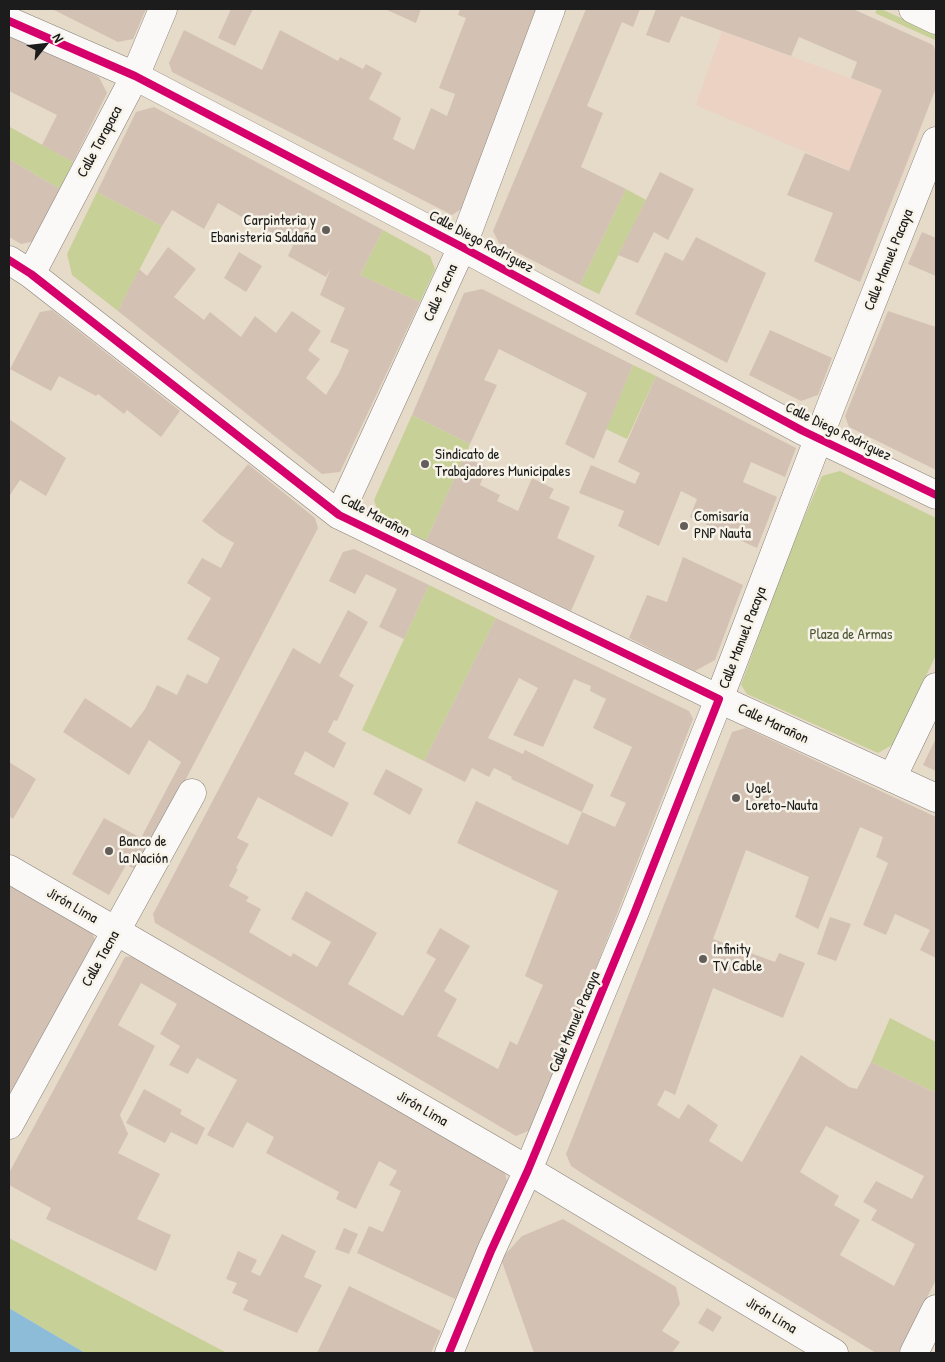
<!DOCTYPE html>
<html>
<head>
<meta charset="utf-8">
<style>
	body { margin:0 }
	#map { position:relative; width:945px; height:1362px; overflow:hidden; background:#e6dac9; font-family:"Patrick Hand",sans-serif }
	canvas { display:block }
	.frame { position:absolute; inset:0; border:10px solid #1c1c1c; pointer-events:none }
	.north { position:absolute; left:20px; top:20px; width:50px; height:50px; -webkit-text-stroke:4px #f7f3e8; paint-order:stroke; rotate:61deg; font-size:14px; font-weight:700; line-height:20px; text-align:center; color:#1c1c1c }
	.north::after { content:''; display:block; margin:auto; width:18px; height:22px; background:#1c1c1c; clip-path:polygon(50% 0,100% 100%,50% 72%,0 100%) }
</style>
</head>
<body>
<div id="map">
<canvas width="945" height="1362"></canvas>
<div class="frame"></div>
<div class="north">N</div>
</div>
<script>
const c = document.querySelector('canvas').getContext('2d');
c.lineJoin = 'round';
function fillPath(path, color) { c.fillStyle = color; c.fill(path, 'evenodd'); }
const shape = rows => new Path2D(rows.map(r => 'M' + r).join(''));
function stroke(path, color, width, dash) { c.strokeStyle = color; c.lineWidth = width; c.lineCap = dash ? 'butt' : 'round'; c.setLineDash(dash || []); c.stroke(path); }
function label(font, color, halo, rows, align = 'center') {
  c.font = font + ' "Patrick Hand",sans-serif'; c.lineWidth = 5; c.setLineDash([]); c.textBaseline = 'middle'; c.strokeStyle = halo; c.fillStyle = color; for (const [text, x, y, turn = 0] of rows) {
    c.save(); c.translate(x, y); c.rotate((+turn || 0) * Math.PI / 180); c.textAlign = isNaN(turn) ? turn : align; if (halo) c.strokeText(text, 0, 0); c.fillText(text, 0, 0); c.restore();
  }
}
fillPath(shape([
	[722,31,882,90,928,109,897,191,696,105]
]), '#ebd2c3');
fillPath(shape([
	[877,9,881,9,936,34,935,40,875,13],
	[10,127,73,162,60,189,9,159,9,129],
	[626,189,646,200,599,294,580,285],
	[97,192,162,226,118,311,72,275,67,254],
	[383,230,430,256,435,269,420,302,360,275],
	[633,365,656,376,627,439,606,429],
	[412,415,470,444,426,541,380,517,374,500],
	[840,471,936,518,936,655,894,744,878,753,747,694,741,685,791,548,822,476],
	[429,585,496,618,424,761,362,730],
	[890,1018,936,1042,936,1093,871,1062],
	[9,1238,227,1353,85,1353,9,1308]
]), '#c7d096');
fillPath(shape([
	[9,1308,85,1353,9,1353]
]), '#8cbcd8');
fillPath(shape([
	[52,9,146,9,133,39,118,42],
	[231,9,253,9,235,46,218,38],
	[387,9,421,9,416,23,387,10],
	[460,9,538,9,463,208,452,215,172,72,169,63,184,30,262,70,280,30,338,61,340,57,363,69,366,64,382,73,369,99,401,118,393,139,414,150,431,108,447,116,455,94,439,88,466,18,458,15],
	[586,9,640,9,633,27,622,22,587,106,603,113,581,167,626,189,580,285,499,243,493,231],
	[656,9,853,9,933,45,936,52,936,88,860,282,814,261,833,213,787,195,805,153,849,171,882,90,851,78,857,62,799,37,791,56,681,16,669,43,646,35],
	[9,33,99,77,107,93,73,162,42,145,57,115,9,91],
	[154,107,383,230,360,275,420,302,340,472,322,474,118,311,139,269,147,276,168,247,196,269,174,297,204,320,210,312,241,337,255,316,276,333,292,311,321,331,308,350,320,359,306,378,326,395,339,373,349,350,330,342,345,308,320,295,331,268,326,277,288,256,294,243,254,224,218,203,204,229,172,210,162,226,97,192,136,112],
	[9,159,60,189,35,241,21,244,9,237],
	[660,172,694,189,668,240,654,232,638,263,618,255],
	[922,232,936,238,936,276,908,264],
	[696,237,766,273,727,363,635,314,665,252,683,261],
	[239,252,262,266,246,292,224,278],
	[482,289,633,365,594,459,565,444,587,393,499,349,484,380,497,385,470,444,412,415,464,293],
	[52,310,180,411,161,437,127,410,124,414,98,394,96,396,59,376,51,391,10,369,40,312],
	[888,311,936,327,936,470,849,427,845,416],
	[770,330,832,358,818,395,801,401,749,375],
	[656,376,796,448,785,477,751,462,743,482,777,497,757,548,690,517,697,499,681,491,659,546,618,526,624,511,579,493,591,465,635,484,640,473,618,462],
	[9,419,66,458,46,496,20,480,10,495,9,495],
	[464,457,487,467,480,485,500,495,497,501,518,511,532,478,554,489,549,498,570,507,557,538,595,556,571,611,426,541],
	[248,464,315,518,318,528,138,870,126,865,109,895,72,874,104,818,141,838,181,762,149,740,129,775,63,732,85,698,131,728,145,709,157,685,177,695,187,674,207,684,220,658,187,639,211,598,187,583,202,558,221,568,234,543,219,534,202,521],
	[354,549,429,585,404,639,379,627,397,589,366,574,355,594,329,581,343,552],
	[683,557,743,585,715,660,695,671,629,638,647,595,667,602],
	[348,610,368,622,339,676,354,685,337,721,334,720,328,732,346,743,334,768,305,751,294,774,349,803,332,837,258,797,237,838,249,844,236,868,238,869,229,886,249,897,246,901,261,909,249,932,291,957,293,953,317,967,331,942,291,919,306,891,377,933,348,984,403,1016,436,959,426,953,440,928,470,946,444,991,457,999,437,1036,498,1069,510,1041,517,1045,543,985,525,976,558,891,457,843,476,801,568,845,582,812,615,827,626,803,610,796,632,747,593,728,606,699,590,691,591,686,574,679,543,747,513,735,538,688,519,678,488,738,523,754,525,750,594,785,582,812,511,779,512,777,494,768,489,777,472,768,465,782,424,761,496,618,689,711,693,719,533,1129,516,1136,155,923,153,914,293,648,320,664],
	[746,728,936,817,936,958,920,950,930,930,895,914,886,935,863,925,888,863,876,857,883,837,860,827,818,929,795,917,809,877,746,850,713,939,775,962,779,953,805,963,783,1018,713,988,675,1095,665,1090,657,1105,679,1119,688,1104,718,1125,709,1141,742,1162,801,1055,849,1087,857,1089,871,1062,936,1093,936,1280,898,1353,876,1353,597,1183,571,1166,566,1154,732,732],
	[826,1126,924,1176,912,1199,876,1181,863,1202,877,1210,871,1220,915,1244,894,1286,840,1255,860,1220,834,1205,839,1196,800,1172],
	[936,738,936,771,923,765],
	[9,762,36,779,13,819,9,816],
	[386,769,423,789,410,815,373,794],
	[9,881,91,930,97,945,9,1100],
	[830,917,851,924,836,961,817,954],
	[137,956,505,1172,507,1182,455,1299,357,1253,369,1226,383,1232,401,1191,389,1185,397,1171,379,1161,356,1209,336,1199,339,1192,266,1153,274,1137,247,1122,233,1148,207,1135,237,1080,197,1058,188,1074,169,1065,180,1046,160,1034,177,1004,141,983,118,1025,155,1046,120,1115,128,1134,118,1153,160,1174,137,1219,171,1235,156,1271,46,1219,51,1208,9,1185,9,1173,125,957],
	[144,1089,182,1110,180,1114,205,1128,197,1145,171,1132,165,1143,126,1123],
	[563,1219,676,1287,680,1304,662,1331,680,1342,672,1353,534,1353,501,1259,522,1236],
	[344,1228,358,1234,349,1254,335,1249],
	[282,1234,316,1251,304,1277,322,1285,297,1333,243,1310,248,1300,232,1293,237,1283,226,1279,238,1251,257,1260,251,1272,260,1276],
	[349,1286,441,1331,431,1353,317,1353],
	[707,1308,722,1317,713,1332,698,1323]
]), '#d3c2b4');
const minor = shape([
	[9,21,135,76,462,247,803,431,936,495],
	[9,260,31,274,339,515,719,699,634,914,528,1170,491,1251,449,1353],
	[31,274,135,76,163,9],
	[339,515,462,247,551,9],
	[892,778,936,687],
	[9,869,528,1170,834,1353],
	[9,1125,192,793]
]);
const major = shape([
	[913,9,936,20],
	[936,141,832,403,719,699,936,798],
	[914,1353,936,1309]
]);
stroke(minor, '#878179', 29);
stroke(major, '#878179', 29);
stroke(minor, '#fbf9f7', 28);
stroke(major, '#fbf9f7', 28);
stroke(shape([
	[9,21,135,76,462,247,803,431,936,495],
	[9,260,31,274,339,515,719,699,634,914,528,1170,491,1251,449,1353]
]), '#d6006c', 8);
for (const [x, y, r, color] of [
	[326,230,5,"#635e59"],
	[425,464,5,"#635e59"],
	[684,526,5,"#635e59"],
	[736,798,5,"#635e59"],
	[109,851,5,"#635e59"],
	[703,959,5,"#635e59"]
]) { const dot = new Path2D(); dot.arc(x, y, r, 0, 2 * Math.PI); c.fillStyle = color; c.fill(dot); stroke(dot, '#f7f3e8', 2); }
label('15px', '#1c1c1c', '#f7f3e8', [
	["Calle Tarapaca",100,142,-62],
	["Calle Diego Rodriguez",481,242,28],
	["Calle Manuel Pacaya",889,260,-68],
	["Calle Tacna",441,293,-65],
	["Calle Diego Rodriguez",838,432,26],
	["Calle Marañon",375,516,28],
	["Calle Manuel Pacaya",743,638,-69],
	["Calle Marañon",773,724,25],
	["Jirón Lima",72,906,30],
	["Calle Tacna",101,959,-61],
	["Calle Manuel Pacaya",575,1022,-67],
	["Jirón Lima",422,1109,30],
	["Jirón Lima",771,1316,31]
]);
label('15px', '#1c1c1c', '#f7f3e8', [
	["Carpinteria y",316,221,"right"],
	["Ebanisteria Saldaña",316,238,"right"],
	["Sindicato de",435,455],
	["Trabajadores Municipales",435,472],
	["Comisaría",694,517],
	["PNP Nauta",694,534],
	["Ugel",746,789],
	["Loreto-Nauta",746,806],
	["Banco de",119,842],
	["la Nación",119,859],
	["Infinity",713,950],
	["TV Cable",713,967]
], 'left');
label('15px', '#4f5838', '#f7f3e8', [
	["Plaza de Armas",851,635]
]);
</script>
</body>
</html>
